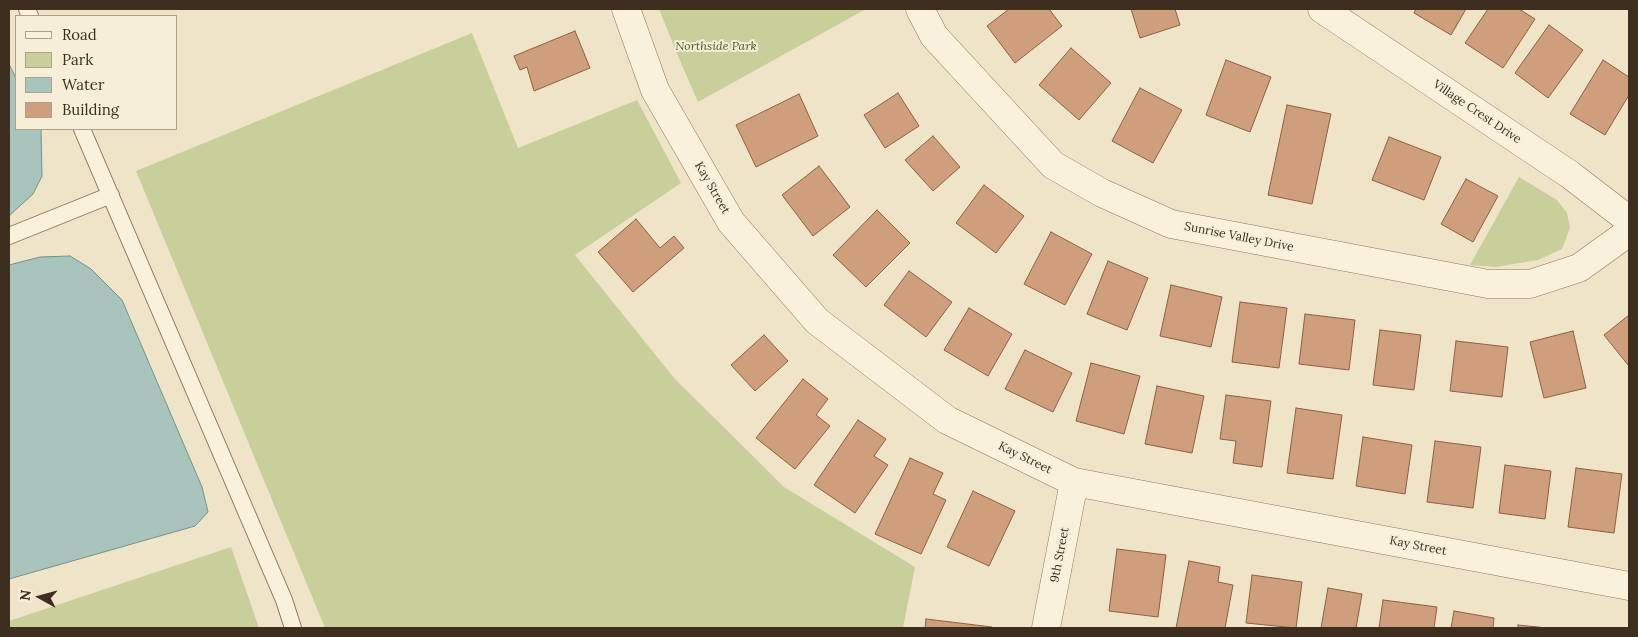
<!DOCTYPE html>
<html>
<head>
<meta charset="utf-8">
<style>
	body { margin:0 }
	#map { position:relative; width:1638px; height:637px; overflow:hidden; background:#f0e4c8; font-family:Lora,serif }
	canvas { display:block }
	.frame { position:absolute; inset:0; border:10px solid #3d2e20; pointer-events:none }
	.legend { position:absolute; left:15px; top:15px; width:162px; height:115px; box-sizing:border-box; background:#f7eed8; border:1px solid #ada18e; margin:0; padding:6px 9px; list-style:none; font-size:15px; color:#3d2e20 }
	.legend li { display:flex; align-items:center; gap:10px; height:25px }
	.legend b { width:25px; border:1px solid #ada18e }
	.north { position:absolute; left:15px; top:572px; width:50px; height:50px; -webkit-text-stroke:4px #f7eed8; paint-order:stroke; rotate:277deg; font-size:14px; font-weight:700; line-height:20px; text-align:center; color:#3d2e20 }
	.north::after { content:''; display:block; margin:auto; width:18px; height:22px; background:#3d2e20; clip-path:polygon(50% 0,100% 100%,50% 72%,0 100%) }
</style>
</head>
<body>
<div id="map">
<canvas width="1638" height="637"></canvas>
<div class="frame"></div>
<ul class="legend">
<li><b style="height:6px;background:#faf1dc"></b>Road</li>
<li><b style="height:14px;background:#c9cf9b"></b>Park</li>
<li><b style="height:14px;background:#a9c4bc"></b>Water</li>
<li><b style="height:14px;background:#cf9f7d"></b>Building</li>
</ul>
<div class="north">N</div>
</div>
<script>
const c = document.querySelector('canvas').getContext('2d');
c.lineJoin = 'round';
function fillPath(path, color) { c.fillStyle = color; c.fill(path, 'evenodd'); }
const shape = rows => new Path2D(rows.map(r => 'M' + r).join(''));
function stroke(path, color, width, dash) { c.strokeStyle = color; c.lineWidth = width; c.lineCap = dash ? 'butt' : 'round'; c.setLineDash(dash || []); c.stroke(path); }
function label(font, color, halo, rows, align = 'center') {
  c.font = font + ' Lora,serif'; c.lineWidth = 4; c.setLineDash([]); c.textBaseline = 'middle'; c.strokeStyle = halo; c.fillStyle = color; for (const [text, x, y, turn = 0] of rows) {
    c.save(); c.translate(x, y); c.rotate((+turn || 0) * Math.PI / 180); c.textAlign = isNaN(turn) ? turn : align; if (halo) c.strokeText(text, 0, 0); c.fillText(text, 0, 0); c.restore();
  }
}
fillPath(shape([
	[659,9,866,9,698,102,678,56],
	[472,33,518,148,637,100,681,183,575,255,675,379,784,487,915,567,903,628,325,628,136,171],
	[1519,177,1557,200,1567,213,1570,228,1562,249,1538,260,1496,267,1470,265],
	[231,547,259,628,9,628,9,621]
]), '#c9cf9b');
const water = shape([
	[9,64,16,78,16,129,41,129,42,176,33,194,9,216,9,64],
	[70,256,91,269,122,300,202,487,208,512,195,526,9,579,9,265,40,257,70,256]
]);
fillPath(water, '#a9c4bc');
stroke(water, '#6f938a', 1);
const building = shape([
	[1009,9,1049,9,1062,26,1015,63,987,26,1009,9],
	[1131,9,1175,9,1180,25,1140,38,1131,9],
	[1416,9,1466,9,1451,35,1414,13,1416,9],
	[1488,9,1519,9,1535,19,1503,68,1465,43,1488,9],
	[1549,25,1583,50,1548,98,1515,73,1549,25],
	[575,31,590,68,534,91,527,67,520,70,514,56,575,31],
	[1071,48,1111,83,1079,120,1039,85,1071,48],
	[1226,60,1271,77,1250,132,1206,115,1226,60],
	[1603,60,1629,77,1629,95,1605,135,1570,114,1603,60],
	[1140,88,1182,110,1153,163,1112,141,1140,88],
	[898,93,919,126,885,148,864,115,898,93],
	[799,94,818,136,756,167,736,125,799,94],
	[1287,105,1331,114,1312,204,1268,195,1287,105],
	[933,136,960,167,933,191,905,160,933,136],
	[1389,137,1441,157,1424,200,1372,180,1389,137],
	[819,166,850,207,813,236,782,195,819,166],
	[1466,179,1498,196,1473,242,1441,224,1466,179],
	[984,185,1024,216,996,253,956,223,984,185],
	[877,210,910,243,866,287,833,255,877,210],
	[636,219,660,248,674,236,684,248,633,292,598,252,636,219],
	[1051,232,1092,254,1065,305,1024,284,1051,232],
	[1108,261,1148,278,1127,330,1087,314,1108,261],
	[909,271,952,302,926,337,884,305,909,271],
	[1171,285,1222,297,1211,347,1160,336,1171,285],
	[1240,302,1287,308,1279,368,1232,362,1240,302],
	[969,308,1012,334,988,376,944,350,969,308],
	[1305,314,1355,320,1349,370,1299,364,1305,314],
	[1629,315,1629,364,1628,365,1604,335,1629,315],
	[1380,330,1421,335,1414,390,1373,385,1380,330],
	[1573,331,1586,388,1544,398,1530,342,1573,331],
	[764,335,788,361,755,391,731,365,764,335],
	[1456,341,1508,347,1502,397,1450,391,1456,341],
	[1025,350,1072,373,1053,412,1005,389,1025,350],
	[1091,363,1140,376,1124,434,1076,421,1091,363],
	[803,379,828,399,816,415,830,426,795,469,756,438,803,379],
	[1157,386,1204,396,1192,453,1145,444,1157,386],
	[1226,395,1271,401,1262,467,1233,463,1236,441,1220,439,1226,395],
	[1296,408,1342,415,1333,479,1287,473,1296,408],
	[858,420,886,439,874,456,888,465,855,513,814,485,858,420],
	[1363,437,1412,445,1405,494,1356,486,1363,437],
	[1435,441,1481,447,1473,508,1427,502,1435,441],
	[910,458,943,473,933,494,946,500,921,554,875,534,910,458],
	[1505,465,1551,471,1545,519,1499,513,1505,465],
	[1576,468,1622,474,1614,533,1568,527,1576,468],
	[973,491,1015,511,989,566,947,547,973,491],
	[1117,549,1166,555,1158,617,1109,611,1117,549],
	[1189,561,1220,567,1218,582,1233,585,1225,628,1176,628,1189,561],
	[1252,575,1302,582,1296,628,1246,623,1252,575],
	[1328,588,1362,594,1356,628,1321,628,1328,588],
	[1383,600,1437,607,1434,628,1379,628,1383,600],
	[1454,611,1494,618,1493,628,1451,628,1454,611],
	[926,619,992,627,992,628,925,628,926,619],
	[1518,625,1547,628,1518,628,1518,625]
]);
fillPath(building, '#cf9f7d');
stroke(building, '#8d5f41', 1);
const service = shape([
	[27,9,30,16],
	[82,129,284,600,293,628],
	[9,236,111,195]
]);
const minor = shape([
	[626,9,655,90,731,222,817,321,947,420,1074,482,1629,586],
	[920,9,934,36,1053,165,1102,193,1171,224,1488,284,1530,284,1579,268,1629,232],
	[1322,9,1569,174,1629,220],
	[1046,628,1074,482]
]);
stroke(service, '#8d765c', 18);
stroke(minor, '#8d765c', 29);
stroke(service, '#faf1dc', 16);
stroke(minor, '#faf1dc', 28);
label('italic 12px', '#4d5a26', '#f7eed8', [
	["Northside Park",716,47]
]);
label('12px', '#3d2e20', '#f7eed8', [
	["Village Crest Drive",1477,112,34],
	["Kay Street",712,188,60],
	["Sunrise Valley Drive",1239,237,11],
	["Kay Street",1025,458,26],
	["Kay Street",1418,546,11],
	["9th Street",1060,555,-79]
]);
</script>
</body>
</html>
